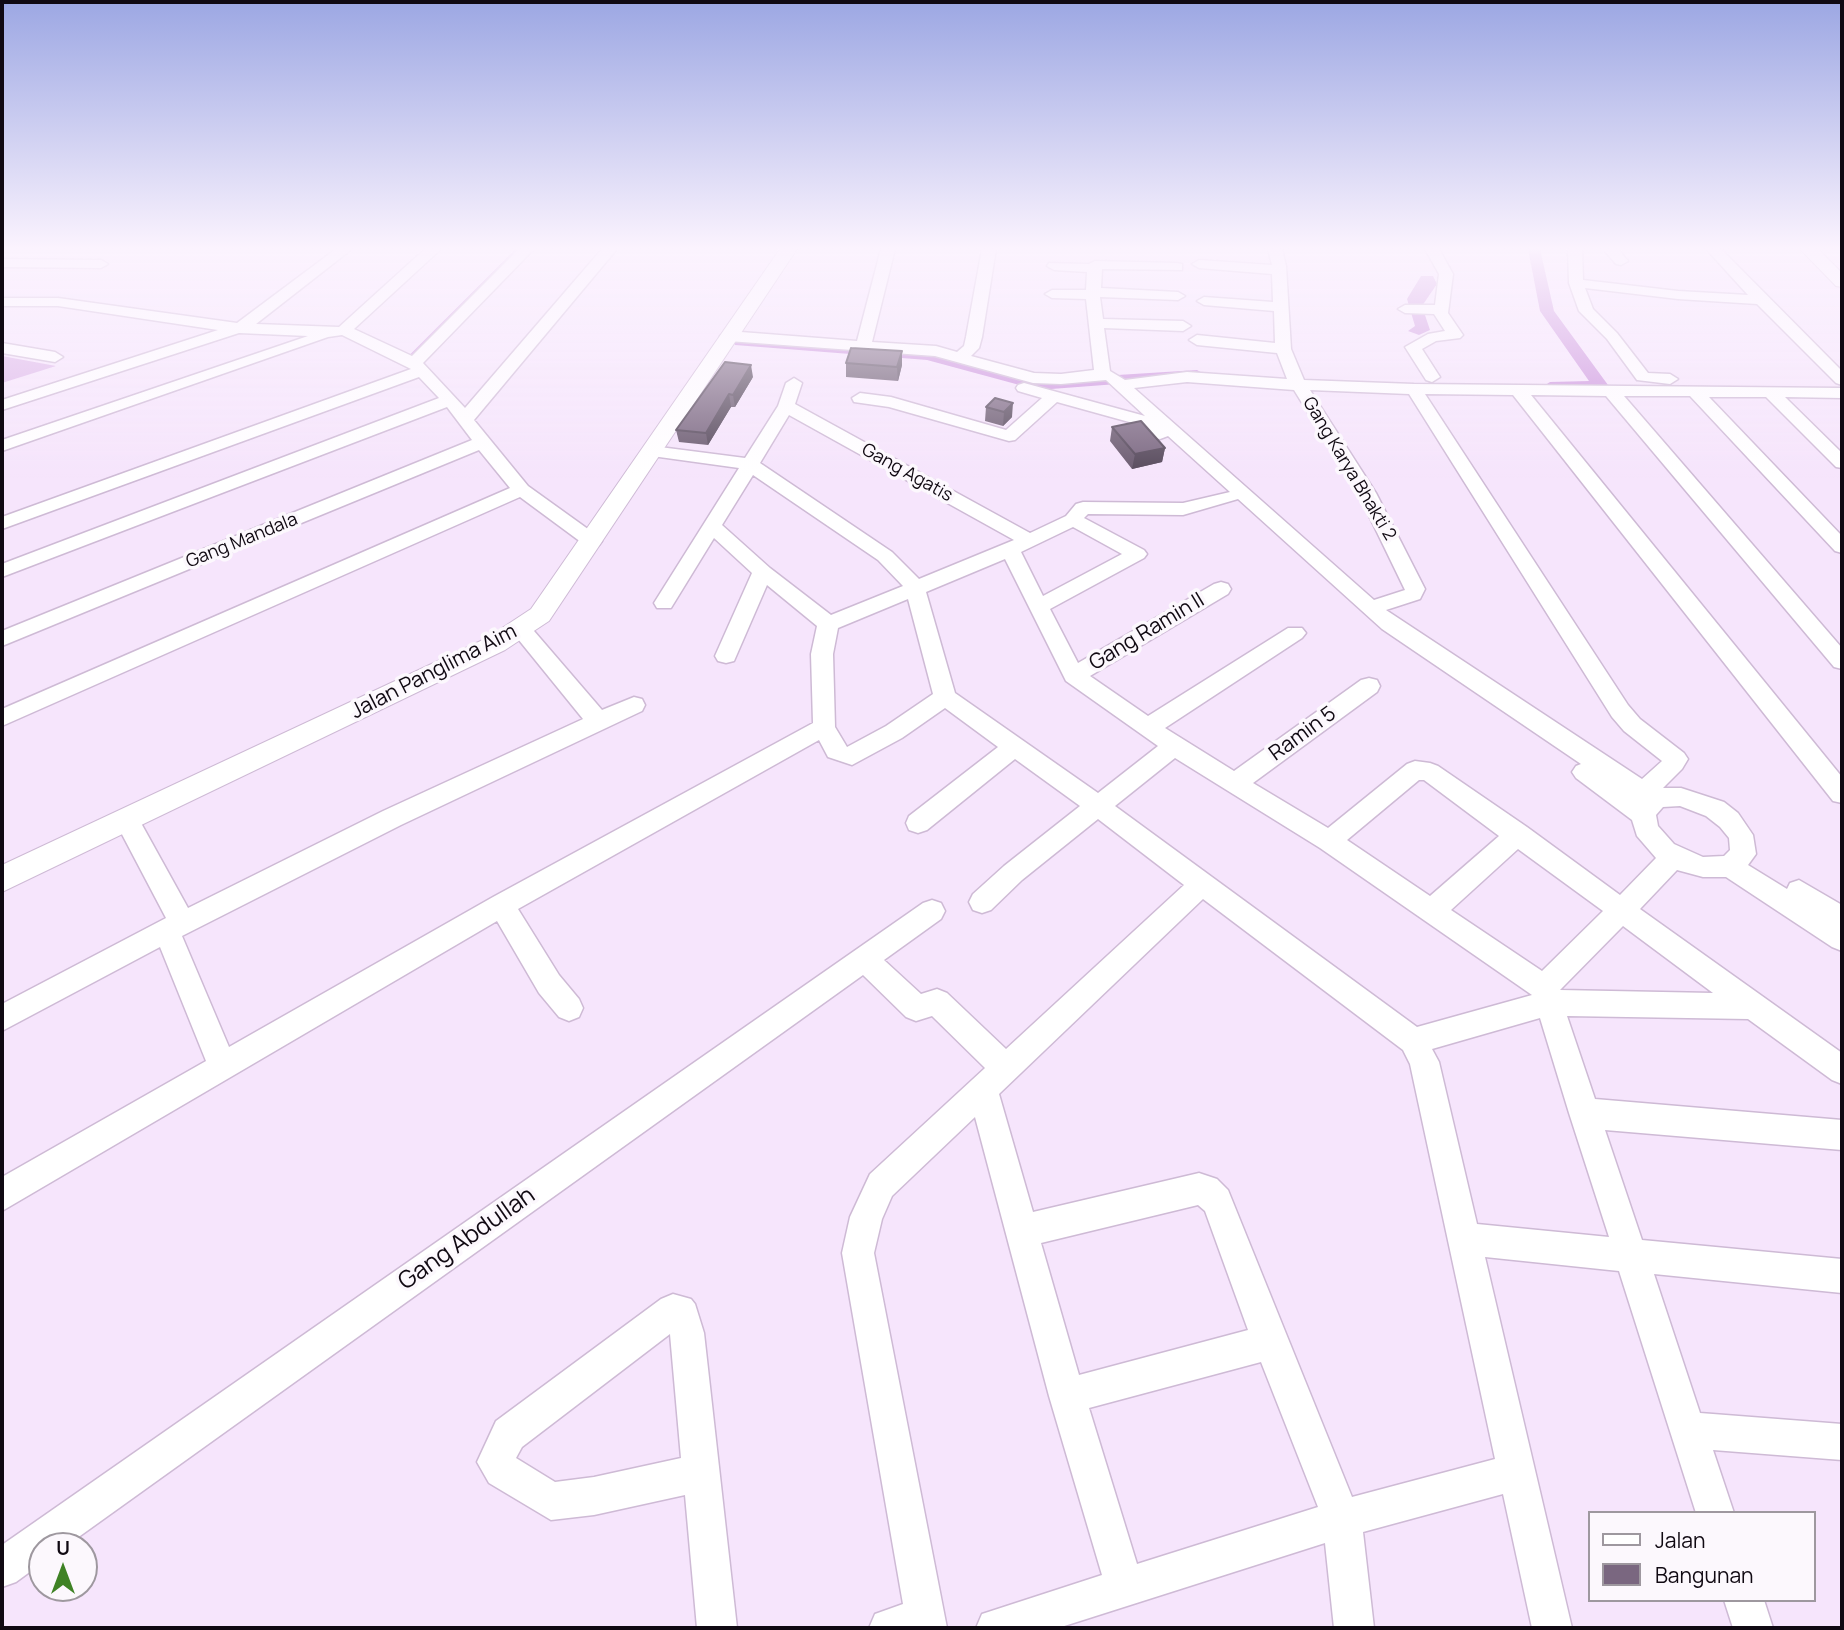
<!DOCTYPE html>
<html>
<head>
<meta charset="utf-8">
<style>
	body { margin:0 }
	#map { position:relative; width:1844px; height:1630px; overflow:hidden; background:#f6e5fc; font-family:Manrope,sans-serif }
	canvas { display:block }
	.frame { position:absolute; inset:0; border:4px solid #100912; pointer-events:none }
	.legend { position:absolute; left:1588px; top:1511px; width:228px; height:91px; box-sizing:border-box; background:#fcf8fd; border:2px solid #9e989f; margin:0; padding:9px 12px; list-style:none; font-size:21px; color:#100912 }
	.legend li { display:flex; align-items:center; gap:14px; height:35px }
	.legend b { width:35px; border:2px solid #9e989f }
	.north { position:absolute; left:28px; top:1532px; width:70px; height:70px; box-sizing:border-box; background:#fcf8fd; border:2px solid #9e989f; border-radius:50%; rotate:0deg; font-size:19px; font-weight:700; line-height:28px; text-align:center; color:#100912 }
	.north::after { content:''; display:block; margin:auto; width:24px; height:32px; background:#3f8225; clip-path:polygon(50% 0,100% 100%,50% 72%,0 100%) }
</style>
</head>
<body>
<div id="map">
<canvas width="1844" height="1630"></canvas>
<div class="frame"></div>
<ul class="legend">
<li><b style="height:9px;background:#fff"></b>Jalan</li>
<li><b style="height:19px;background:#7a6780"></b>Bangunan</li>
</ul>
<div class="north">U</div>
</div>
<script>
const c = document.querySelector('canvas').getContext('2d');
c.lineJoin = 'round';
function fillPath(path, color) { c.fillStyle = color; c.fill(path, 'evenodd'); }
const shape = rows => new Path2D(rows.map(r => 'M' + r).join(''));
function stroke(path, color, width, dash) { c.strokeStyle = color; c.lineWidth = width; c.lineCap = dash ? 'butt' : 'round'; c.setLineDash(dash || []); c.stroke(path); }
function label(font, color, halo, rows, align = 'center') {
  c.font = font + ' Manrope,sans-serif'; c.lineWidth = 7; c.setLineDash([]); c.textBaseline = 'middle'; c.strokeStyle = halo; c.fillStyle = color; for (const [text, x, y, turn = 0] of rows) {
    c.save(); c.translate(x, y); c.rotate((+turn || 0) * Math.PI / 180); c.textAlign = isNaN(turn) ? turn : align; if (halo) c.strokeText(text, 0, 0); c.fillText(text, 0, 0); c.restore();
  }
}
fillPath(shape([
	[2,356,56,366,2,383]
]), '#dcb5e8');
fillPath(shape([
	[1421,276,1433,276,1437,284,1422,306,1430,330,1419,335,1408,331,1415,326,1407,299]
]), '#cb93dc');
stroke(shape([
	[409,358,518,249]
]), '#cb93dc', 3.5);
fillPath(shape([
	[1528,249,1540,249,1554,311,1608,385,1605,388,1550,392,1542,387,1550,382,1589,381,1540,311,1528,249],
	[740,338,927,352,1038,380,1197,370,1204,374,1197,378,1038,390,927,360,735,345,733,342,735,339,740,338]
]), '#cb93dc');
const minor = shape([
	[336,249,352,249,256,324,339,327,425,249,441,249,354,329,412,356,519,249,534,249,423,363,465,408,602,249,617,249,474,420,528,486,599,537,602,541,599,545,585,545,520,497,2,726,2,709,510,488,479,450,2,646,2,631,472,440,447,407,2,577,2,564,439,398,419,377,2,529,2,517,411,369,342,335,328,337,2,451,2,440,308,336,239,333,2,410,2,400,218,330,58,306,2,306,2,298,58,298,237,323,336,249],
	[881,249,895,249,872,342,936,346,957,352,964,346,966,337,982,249,996,249,982,337,979,348,971,356,1034,373,1061,374,1094,370,1086,299,1052,298,1045,294,1052,290,1086,290,1087,272,1054,270,1047,266,1049,263,1089,264,1095,261,1177,263,1182,264,1182,270,1102,269,1101,288,1178,292,1185,296,1178,300,1100,297,1103,319,1183,321,1191,326,1183,331,1104,328,1110,371,1125,380,1187,372,1287,379,1277,353,1197,345,1189,340,1197,335,1275,343,1274,311,1204,305,1197,301,1204,297,1273,302,1272,274,1199,268,1192,264,1199,260,1272,265,1268,249,1282,249,1286,266,1291,349,1304,380,1414,384,1842,388,1842,398,1785,397,1842,453,1842,468,1836,467,1766,397,1709,397,1842,536,1842,553,1835,551,1690,396,1624,396,1842,648,1842,669,1834,667,1606,396,1531,395,1842,777,1842,803,1833,801,1513,395,1425,394,1628,705,1640,719,1684,753,1688,759,1682,769,1663,788,1681,788,1724,802,1738,813,1753,835,1756,854,1748,865,1787,889,1790,883,1799,880,1842,905,1842,951,1832,947,1726,877,1703,877,1677,870,1640,909,1842,1053,1842,1084,1832,1080,1748,1019,1567,1016,1595,1099,1842,1120,1842,1150,1605,1130,1642,1240,1842,1259,1842,1293,1654,1274,1700,1413,1842,1424,1842,1460,1713,1450,1734,1513,1696,1513,1619,1271,1485,1257,1572,1628,1532,1628,1503,1494,1363,1532,1374,1628,1334,1628,1325,1543,1058,1628,976,1628,982,1614,1102,1575,1049,1396,975,1117,892,1196,882,1219,874,1253,947,1628,869,1628,875,1614,903,1604,842,1253,850,1217,870,1174,985,1068,932,1016,916,1021,906,1017,863,975,66,1546,42,1546,42,1563,16,1582,2,1587,2,1545,923,903,932,900,941,903,945,911,941,919,884,960,921,994,937,989,947,993,1006,1049,1184,885,1098,819,1022,880,991,910,982,913,973,910,969,902,973,894,1004,866,1080,806,1015,759,927,830,918,833,909,830,906,823,909,816,998,747,945,708,902,738,852,765,828,757,819,740,518,909,559,975,579,999,583,1008,579,1017,569,1021,559,1017,539,993,497,921,2,1211,2,1177,206,1061,160,947,2,1031,2,1004,166,918,115,821,118,814,127,811,136,814,188,908,383,811,583,719,514,634,511,629,514,624,521,622,528,624,602,710,634,697,642,699,645,705,642,711,401,825,182,936,229,1047,493,897,813,723,811,654,817,626,767,585,734,661,726,663,718,661,715,656,752,573,714,538,671,608,657,608,654,603,739,468,652,456,646,455,643,451,646,447,652,446,745,458,778,406,786,383,794,378,802,383,795,404,1030,533,1066,516,1076,504,1083,502,1183,503,1230,492,1168,436,1160,439,1154,438,1140,425,1057,402,1015,440,1009,441,889,407,854,402,852,398,860,393,891,397,1006,430,1042,398,1018,391,1016,388,1018,385,1024,383,1145,416,1106,380,1061,384,1033,383,935,356,728,341,720,336,728,331,857,341,881,249],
	[1187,382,1294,390,1358,493,1405,590,1374,600,1134,388,1187,382],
	[1310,390,1409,394,1612,717,1624,731,1662,761,1642,779,1386,610,1420,599,1425,589,1376,493,1310,390],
	[789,415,1014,540,919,579,892,552,760,463,789,415],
	[753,475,878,560,903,586,831,615,770,568,722,525,753,475],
	[1238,499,1382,629,1581,764,1576,766,1572,772,1576,778,1632,820,1637,836,1656,858,1620,895,1527,827,1438,766,1430,763,1415,761,1407,764,1328,828,1253,783,1377,692,1380,686,1377,680,1369,678,1361,680,1234,771,1165,728,1302,638,1306,633,1302,628,1288,628,1148,716,1090,676,1228,594,1231,589,1228,584,1221,582,1214,584,1078,663,1050,609,1144,558,1147,554,1144,550,1084,518,1088,514,1183,515,1238,499],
	[1073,527,1122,554,1043,596,1021,552,1073,527],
	[1005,559,1066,681,1158,746,1098,793,955,693,926,592,1005,559],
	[908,599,933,694,886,726,847,747,835,727,833,654,838,628,908,599],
	[1175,758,1320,848,1532,995,1417,1027,1115,806,1175,758],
	[1419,780,1424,780,1499,836,1430,896,1347,840,1419,780],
	[1680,806,1706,816,1720,827,1729,838,1730,850,1724,856,1703,857,1674,844,1658,826,1656,815,1663,807,1680,806],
	[1518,849,1603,911,1542,971,1451,910,1518,849],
	[1203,899,1403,1050,1410,1064,1495,1459,1352,1497,1228,1190,1217,1179,1199,1173,1033,1212,999,1094,1203,899],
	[1623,926,1713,993,1560,990,1623,926],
	[1540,1018,1569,1113,1609,1237,1477,1224,1439,1062,1432,1049,1540,1018],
	[1198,1205,1205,1211,1248,1330,1079,1375,1041,1243,1198,1205],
	[1261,1362,1318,1507,1137,1564,1089,1408,1261,1362],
	[1425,249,1439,249,1453,274,1448,313,1463,335,1460,338,1436,341,1422,349,1440,377,1432,382,1426,380,1405,347,1428,334,1445,331,1434,314,1405,313,1398,309,1405,305,1435,305,1439,274,1425,249],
	[1568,249,1582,249,1583,280,1678,291,1748,295,1706,249,1721,249,1842,371,1842,385,1836,383,1757,304,1678,299,1585,288,1593,309,1617,333,1648,373,1670,374,1678,379,1670,384,1637,380,1607,339,1579,311,1569,283,1568,249],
	[1603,249,1618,249,1628,261,1621,265,1616,264,1603,249],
	[2,259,101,260,108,264,101,268,2,267,2,259],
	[2,343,55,352,63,357,55,362,2,353,2,343],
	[673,1294,691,1299,695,1304,704,1333,737,1628,697,1628,685,1495,594,1515,551,1520,489,1483,477,1462,496,1421,661,1299,673,1294],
	[670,1334,681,1458,594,1477,555,1482,516,1458,522,1447,670,1334],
	[1724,1600,1764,1600,1773,1628,1733,1628,1724,1600]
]);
const tertiary = shape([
	[780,249,797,249,549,621,505,650,2,892,2,865,487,638,531,609,780,249],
	[1800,249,1818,249,1842,273,1842,287,1836,286,1800,249]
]);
stroke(minor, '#cebad5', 3);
stroke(tertiary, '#cebad5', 2);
fillPath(minor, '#fff');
fillPath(tertiary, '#fff');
fillPath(shape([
	[846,363,902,365,898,381,846,377],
	[753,377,735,407,731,407,708,445,679,442,676,430],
	[995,398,1012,417,1003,426,985,421,986,407],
	[1112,427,1165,448,1162,462,1132,469,1110,441]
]), '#69596e');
fillPath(shape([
	[902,351,902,365,898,381,897,367],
	[751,365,753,377,735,407,733,395],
	[729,394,731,407,708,445,706,433],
	[1013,403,1012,417,1003,426,1004,412],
	[1165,448,1162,462,1132,469,1135,454]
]), '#55485a');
const building = shape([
	[851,348,902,351,897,367,846,363,851,348],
	[725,362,751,365,733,395,729,394,706,433,676,430,725,362],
	[995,398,1013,403,1004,412,986,407,995,398],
	[1141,421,1165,448,1135,454,1112,427,1141,421]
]);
fillPath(building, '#7a6780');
stroke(building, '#55485a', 2);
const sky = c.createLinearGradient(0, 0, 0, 478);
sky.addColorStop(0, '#9ca7e3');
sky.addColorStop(0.52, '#fbf3fe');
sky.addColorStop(1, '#fbf3fe00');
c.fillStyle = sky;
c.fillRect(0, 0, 1844, 478);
label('18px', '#100912', '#fcf8fd', [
	["Gang Karya Bhakti 2",1349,469,59],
	["Gang Agatis",907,473,29],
	["Gang Mandala",242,541,-22]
]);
label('21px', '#100912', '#fcf8fd', [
	["Gang Ramin II",1147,632,-31],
	["Jalan Panglima Aim",434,672,-27],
	["Ramin 5",1303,734,-36]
]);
label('24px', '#100912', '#fcf8fd', [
	["Gang Abdullah",467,1239,-35]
]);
</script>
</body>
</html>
